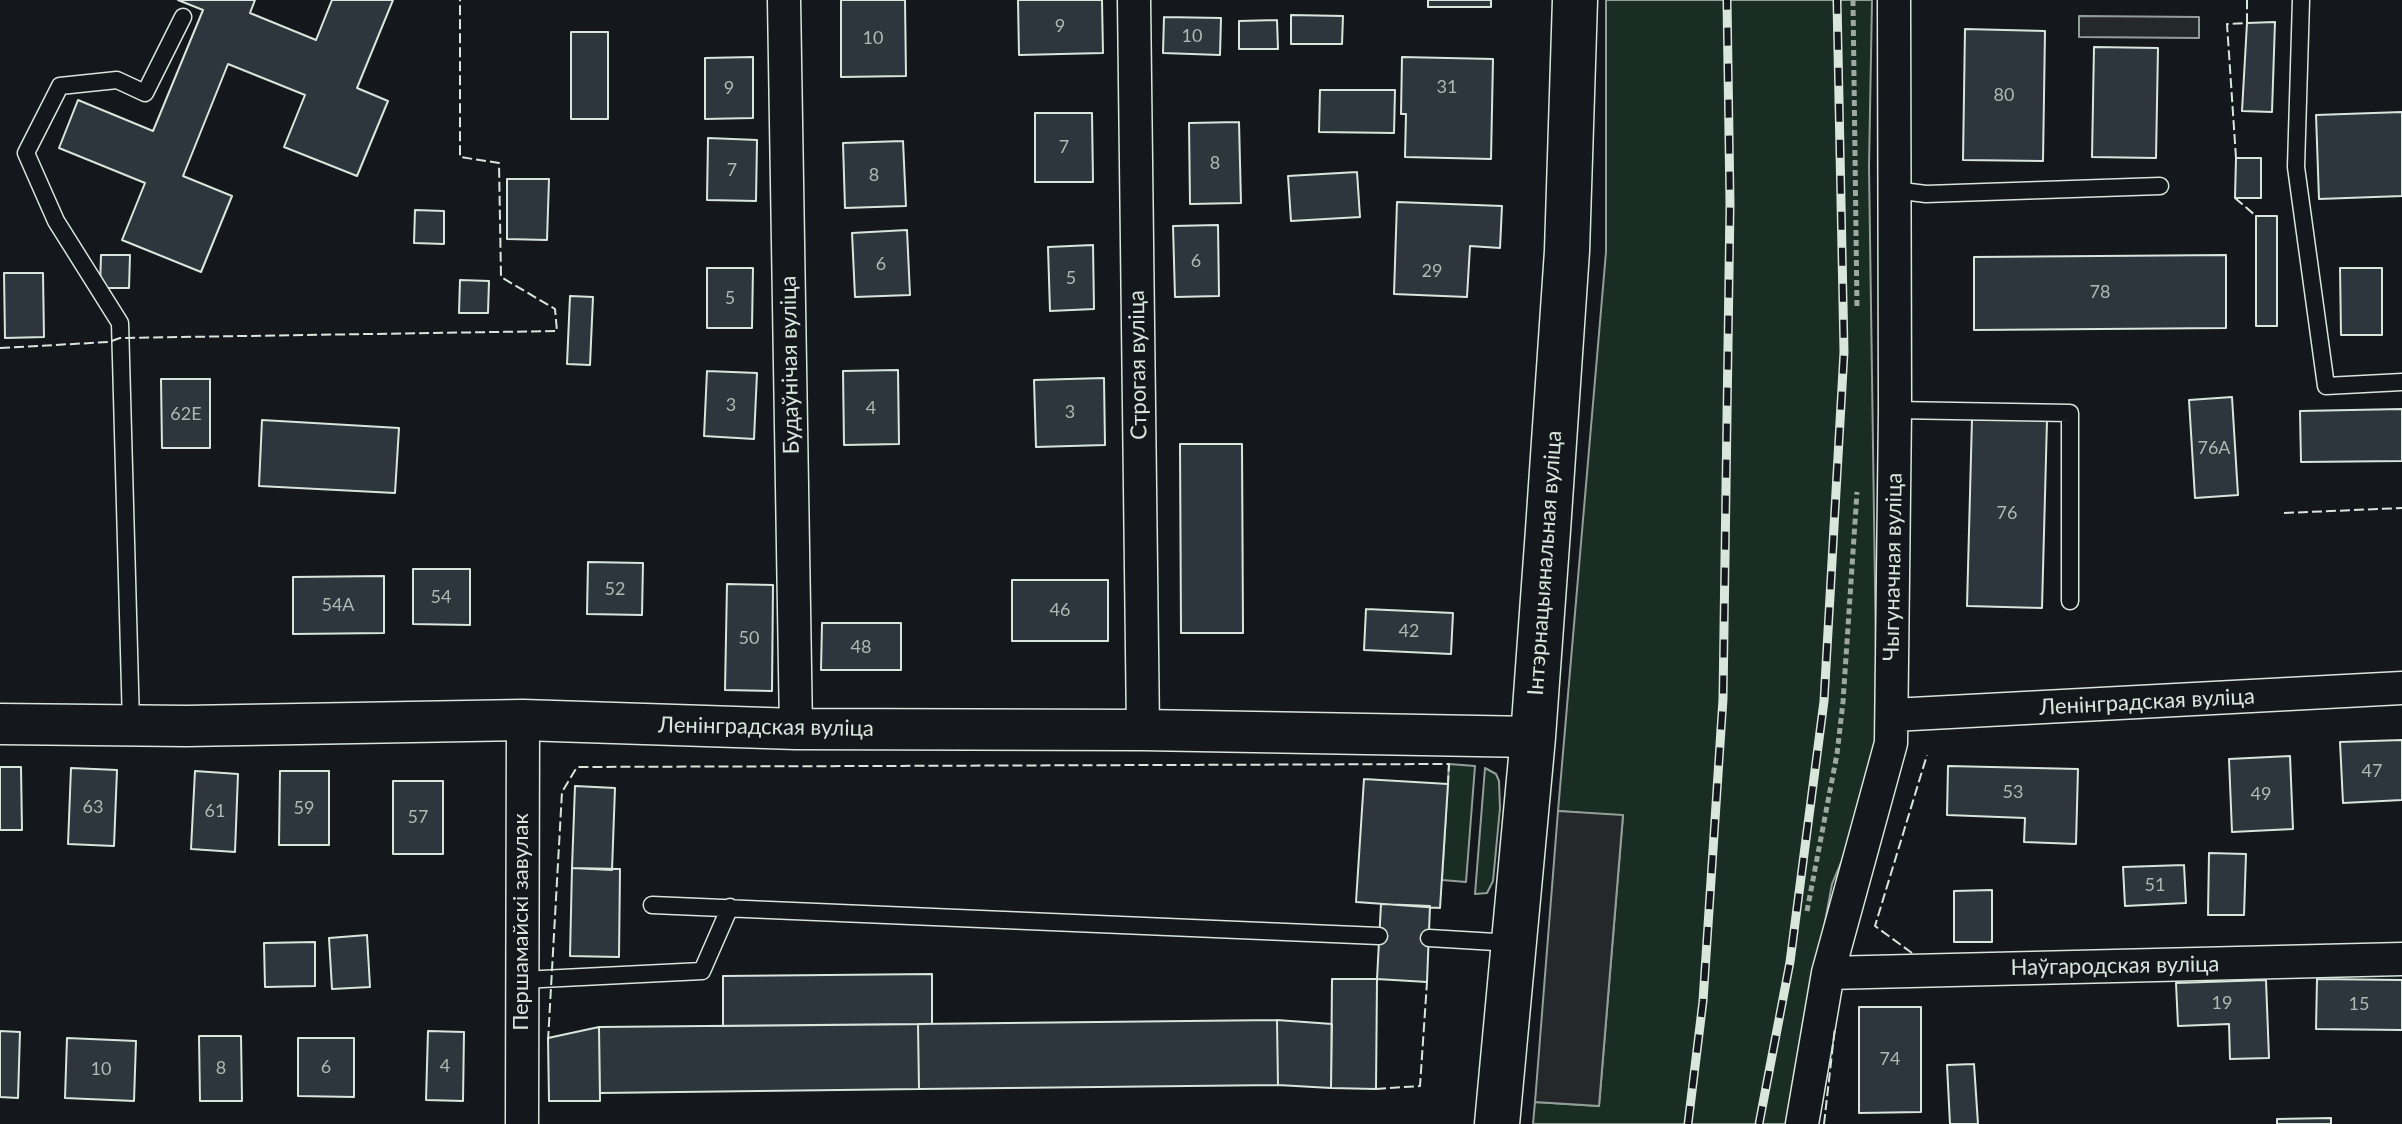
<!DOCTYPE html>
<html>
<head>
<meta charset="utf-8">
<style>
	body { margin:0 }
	canvas { display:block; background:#14181c }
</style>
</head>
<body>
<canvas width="2402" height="1124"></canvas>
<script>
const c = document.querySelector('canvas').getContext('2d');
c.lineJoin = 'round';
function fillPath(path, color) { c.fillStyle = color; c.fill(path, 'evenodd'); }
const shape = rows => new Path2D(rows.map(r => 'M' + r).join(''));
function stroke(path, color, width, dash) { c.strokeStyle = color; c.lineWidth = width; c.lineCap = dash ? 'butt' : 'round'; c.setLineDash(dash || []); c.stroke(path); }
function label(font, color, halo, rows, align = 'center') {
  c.font = font + ' Lato,sans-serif'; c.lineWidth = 6; c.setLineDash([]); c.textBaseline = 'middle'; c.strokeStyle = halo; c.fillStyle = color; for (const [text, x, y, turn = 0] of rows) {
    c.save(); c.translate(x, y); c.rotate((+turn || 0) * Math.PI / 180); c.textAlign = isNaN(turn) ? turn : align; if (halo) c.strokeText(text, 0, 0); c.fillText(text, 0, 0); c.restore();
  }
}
const green = shape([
	[1606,0,1872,0,1869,167,1876,656,1875,753,1858,823,1832,884,1788,1124,1533,1124,1535,1102,1599,1106,1623,816,1558,811,1606,252,1606,0],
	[1449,764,1475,766,1466,882,1442,880,1449,764],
	[1485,768,1496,774,1499,781,1500,808,1493,881,1487,893,1475,894,1485,768]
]);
fillPath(green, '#1a2d24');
stroke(green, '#939e99', 2);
const parking = shape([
	[2079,16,2199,17,2199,38,2079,37,2079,16],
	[1558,811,1623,815,1599,1106,1535,1102,1558,811]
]);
fillPath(parking, '#24282b');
stroke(parking, '#939e99', 2);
const building = shape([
	[178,0,255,0,250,13,316,40,332,0,393,0,357,88,388,101,357,176,284,147,305,95,228,64,183,176,232,196,201,272,122,240,145,183,59,148,78,100,153,131,203,10,178,0],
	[841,0,905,0,906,76,841,77,841,0],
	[1018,0,1102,0,1103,53,1019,55,1018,0],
	[1428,0,1491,0,1491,7,1428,7,1428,0],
	[1291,15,1343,16,1342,44,1291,44,1291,15],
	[1164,17,1221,18,1220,55,1163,53,1164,17],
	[1277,20,1278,49,1239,49,1239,21,1277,20],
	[2275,22,2272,112,2242,111,2247,23,2275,22],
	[1965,29,2045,31,2043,161,1963,160,1965,29],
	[571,32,608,32,608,119,571,119,571,32],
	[2094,47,2158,48,2156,158,2092,157,2094,47],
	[753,57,753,118,705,119,705,58,753,57],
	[1402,57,1493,59,1491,159,1405,157,1406,114,1401,114,1402,57],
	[1320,90,1395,90,1394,133,1319,132,1320,90],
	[2402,112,2402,196,2319,199,2316,115,2402,112],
	[1035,113,1092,113,1093,182,1035,182,1035,113],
	[1239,122,1241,203,1190,204,1189,123,1239,122],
	[708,138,757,140,756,201,707,200,708,138],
	[903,141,906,206,845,208,843,143,903,141],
	[2236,158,2261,158,2261,198,2235,198,2236,158],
	[1357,172,1360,217,1291,221,1288,176,1357,172],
	[507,179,549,179,547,240,507,239,507,179],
	[1397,202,1502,206,1500,248,1470,246,1467,297,1394,294,1397,202],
	[415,210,444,211,444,244,414,243,415,210],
	[2256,216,2277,216,2277,326,2256,326,2256,216],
	[1218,225,1219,296,1175,297,1173,226,1218,225],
	[907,230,910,295,855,297,852,233,907,230],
	[1093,245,1094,309,1050,311,1048,247,1093,245],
	[101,255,130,255,129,288,100,288,101,255],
	[2226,255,2226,328,1974,330,1974,257,2226,255],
	[707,268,753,268,752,328,707,328,707,268],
	[2340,268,2382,268,2382,335,2341,335,2340,268],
	[4,273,43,273,44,337,5,338,4,273],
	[460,280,489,281,488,313,459,313,460,280],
	[570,296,593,297,590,365,567,364,570,296],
	[898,370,899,444,844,445,843,371,898,370],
	[707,371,757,373,754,439,704,436,707,371],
	[1104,378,1105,445,1036,447,1034,380,1104,378],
	[161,379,210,379,210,448,162,448,161,379],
	[2232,397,2238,495,2195,498,2189,400,2232,397],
	[2402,409,2402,461,2301,462,2300,411,2402,409],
	[1972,419,2047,420,2042,608,1967,606,1972,419],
	[262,420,399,428,395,493,259,486,262,420],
	[1180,444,1242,444,1243,633,1181,633,1180,444],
	[588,562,643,563,642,615,587,614,588,562],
	[413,569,470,569,470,625,413,624,413,569],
	[384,576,384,633,293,634,293,577,384,576],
	[1012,580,1108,580,1108,641,1012,641,1012,580],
	[727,584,773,585,772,691,725,690,727,584],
	[1366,609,1453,613,1451,654,1364,650,1366,609],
	[822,623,901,623,901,670,821,670,822,623],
	[2402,740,2402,800,2343,803,2340,742,2402,740],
	[2290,756,2293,829,2232,832,2229,759,2290,756],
	[1948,766,2078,769,2076,844,2024,842,2025,818,1947,815,1948,766],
	[0,767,21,767,22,830,0,830,0,767],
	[71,768,117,770,114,846,68,844,71,768],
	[195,771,238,774,235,852,191,849,195,771],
	[280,771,329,771,329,845,279,845,280,771],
	[1364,779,1448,784,1440,908,1356,902,1364,779],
	[393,781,443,781,443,854,393,854,393,781],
	[575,786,615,788,612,870,572,868,575,786],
	[2209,853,2246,854,2244,915,2208,915,2209,853],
	[2184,865,2186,903,2125,906,2123,867,2184,865],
	[572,868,620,869,619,957,570,956,572,868],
	[1992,890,1992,942,1954,942,1954,891,1992,890],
	[1381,904,1430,906,1427,982,1377,979,1381,904],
	[367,935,370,987,332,989,329,938,367,935],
	[315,942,315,986,265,987,264,943,315,942],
	[932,974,932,1024,723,1026,723,976,932,974],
	[1332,979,1377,979,1376,1089,1331,1088,1332,979],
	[2317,979,2402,980,2402,1030,2316,1029,2317,979],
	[2266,980,2269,1058,2230,1059,2229,1024,2178,1026,2176,983,2266,980],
	[1859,1007,1921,1007,1921,1112,1859,1113,1859,1007],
	[1277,1020,1278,1085,919,1089,918,1024,1277,1020],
	[1277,1020,1332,1024,1331,1088,1278,1085,1277,1020],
	[918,1024,919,1089,600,1093,599,1027,918,1024],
	[599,1027,600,1101,549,1101,548,1038,599,1027],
	[0,1031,20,1032,18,1098,0,1097,0,1031],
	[428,1031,464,1032,463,1101,426,1100,428,1031],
	[199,1036,241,1036,242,1101,200,1101,199,1036],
	[67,1038,136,1041,134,1101,65,1098,67,1038],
	[298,1038,354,1038,354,1097,298,1096,298,1038],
	[1974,1064,1978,1124,1950,1124,1947,1065,1974,1064],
	[2331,1118,2331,1124,2277,1124,2277,1119,2331,1118]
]);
fillPath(building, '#2c363c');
stroke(building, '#d8e6dc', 2);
const service = shape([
	[2301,0,2296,167,2326,386,2402,382],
	[1894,190,1926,194,2160,186],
	[1895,410,2070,413,2070,601],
	[131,724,120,323,56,221,26,153,60,86,117,80,145,93,183,17],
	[652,905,1379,936],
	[1429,938,1512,943],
	[522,980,702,971,730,907]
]);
const minor = shape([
	[784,0,796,729],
	[1134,0,1143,730],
	[1893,715,2402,688],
	[1828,973,2402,959],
	[522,1124,523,720],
	[1802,1124,1828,973,1891,743,1895,410,1894,0]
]);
const tertiary = shape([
	[0,724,186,726,523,720,796,729,1143,730,1533,737]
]);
const secondary = shape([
	[1497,1124,1533,737,1548,530,1567,251,1575,0]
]);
stroke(service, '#d8e6dc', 19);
stroke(minor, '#d8e6dc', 35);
stroke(tertiary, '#d8e6dc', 43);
stroke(secondary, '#d8e6dc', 47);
stroke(shape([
	[1853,0,1857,310],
	[1807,911,1837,754,1843,702,1857,492]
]), '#9da8a2', 5, [6, 4]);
stroke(service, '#14181c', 16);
stroke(minor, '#14181c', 32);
stroke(tertiary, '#14181c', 40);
stroke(secondary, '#14181c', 44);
const rail = shape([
	[1688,1124,1703,1001,1723,699,1730,204,1727,0],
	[1759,1124,1790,962,1824,701,1844,352,1837,0]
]);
stroke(rail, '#d8e6dc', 9);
stroke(rail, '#14181c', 6, [18]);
stroke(shape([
	[2236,158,2227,24,2247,23,2247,0],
	[2235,198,2256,216],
	[0,348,109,342,120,338,557,331,555,309,501,277,499,163,460,157,460,0],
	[2284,513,2402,508],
	[1912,953,1875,926,1927,755],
	[548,1041,562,792,577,767,1449,764,1448,784],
	[1376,1089,1420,1086,1427,982],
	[1824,1124,1835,1027]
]), '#d8e6dc', 2, [10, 4]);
label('18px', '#adbab4', null, [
	["9",1060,26],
	["10",1192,36],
	["10",873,38],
	["31",1447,87],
	["9",729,88],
	["80",2004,95],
	["7",1064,147],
	["8",1215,163],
	["7",732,170],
	["8",874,175],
	["6",1196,261],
	["6",881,264],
	["29",1432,271],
	["5",1071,278],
	["78",2100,292],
	["5",730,298],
	["3",731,405],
	["4",871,408],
	["3",1070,412],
	["62Е",186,414],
	["76А",2214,448],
	["76",2007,513],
	["52",615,589],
	["54",441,597],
	["54А",338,605],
	["46",1060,610],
	["42",1409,631],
	["50",749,638],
	["48",861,647],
	["47",2372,771],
	["53",2013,792],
	["49",2261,794],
	["63",93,807],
	["59",304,808],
	["61",215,811],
	["57",418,817],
	["51",2155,885],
	["19",2222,1003],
	["15",2359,1004],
	["74",1890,1059],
	["4",445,1066],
	["6",326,1067],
	["8",221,1068],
	["10",101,1069]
]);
label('22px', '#d8e6dc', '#14181c', [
	["Будаўнічая вуліца",790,365,-91],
	["Строгая вуліца",1138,365,-91],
	["Інтэрнацыянальная вуліца",1545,563,-86],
	["Чыгуначная вуліца",1893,567,-89],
	["Ленінградская вуліца",2147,702,-3],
	["Ленінградская вуліца",766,727,1],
	["Першамайскі завулак",521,922,-90],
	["Наўгародская вуліца",2115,966,-1]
]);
</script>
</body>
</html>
